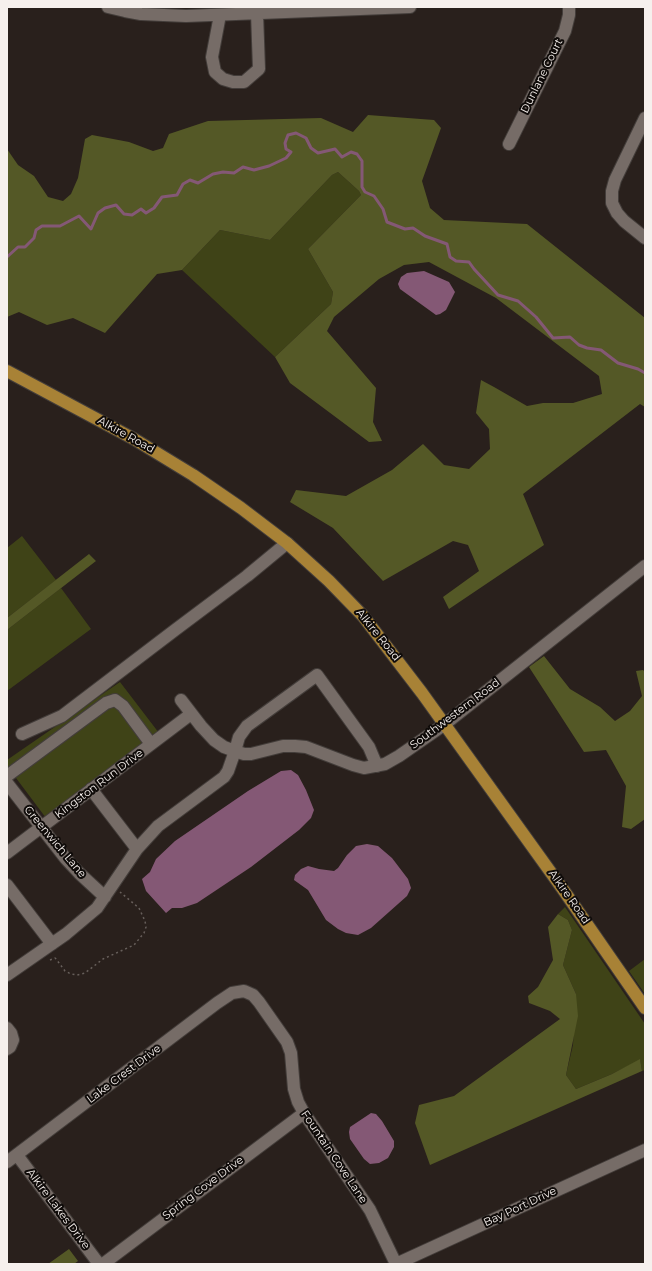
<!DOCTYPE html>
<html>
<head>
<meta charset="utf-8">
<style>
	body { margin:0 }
	#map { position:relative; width:652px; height:1271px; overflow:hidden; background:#29201c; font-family:Montserrat,sans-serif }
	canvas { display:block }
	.frame { position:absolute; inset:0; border:8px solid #f6f0ed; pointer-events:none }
</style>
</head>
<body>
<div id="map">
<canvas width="652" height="1271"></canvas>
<div class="frame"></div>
</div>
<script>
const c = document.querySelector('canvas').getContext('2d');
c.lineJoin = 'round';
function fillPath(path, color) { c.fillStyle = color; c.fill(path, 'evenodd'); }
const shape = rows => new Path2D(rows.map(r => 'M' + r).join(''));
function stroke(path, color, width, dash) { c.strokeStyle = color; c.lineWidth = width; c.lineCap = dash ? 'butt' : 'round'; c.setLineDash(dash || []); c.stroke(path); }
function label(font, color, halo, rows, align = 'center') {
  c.font = font + ' Montserrat,sans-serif'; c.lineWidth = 4; c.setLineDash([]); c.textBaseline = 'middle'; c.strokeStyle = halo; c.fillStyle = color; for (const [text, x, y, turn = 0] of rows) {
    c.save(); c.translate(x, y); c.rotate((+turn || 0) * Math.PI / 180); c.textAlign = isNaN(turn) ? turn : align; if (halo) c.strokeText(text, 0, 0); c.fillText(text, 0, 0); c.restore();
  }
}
fillPath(shape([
	[338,172,359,191,361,195,308,249,333,292,331,304,275,357,182,270,220,230,270,240,332,175],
	[22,536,56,580,7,618,7,548],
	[61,588,91,629,7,691,7,630],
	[120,682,159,733,46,818,10,770,7,771,7,760],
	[565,907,645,1024,645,1070,642,1071,640,1060,612,1074,576,1089,566,1075,573,1045,576,994,563,965,572,930,568,920,558,914],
	[645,959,645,994,629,971]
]), '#3f4317');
fillPath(shape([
	[368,115,434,120,441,128,422,181,430,208,444,220,527,224,645,318,645,407,640,404,523,494,544,545,449,609,443,597,479,571,468,545,453,541,383,581,333,528,290,502,296,490,346,496,392,470,423,444,444,465,469,469,490,449,489,429,476,413,481,380,494,387,527,406,543,403,573,403,602,394,599,376,496,298,429,262,404,265,379,279,334,317,327,331,376,388,373,422,382,441,369,442,290,383,275,357,331,304,333,292,308,249,361,195,359,191,338,172,332,175,270,240,220,230,182,270,157,274,105,333,73,318,47,325,19,312,7,317,7,149,18,165,34,176,48,197,63,201,71,194,78,178,85,139,92,135,129,142,153,151,163,148,169,134,208,121,321,118,353,132],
	[89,554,96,561,7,630,7,618],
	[544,656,570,689,600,707,615,721,630,711,642,696,636,671,643,670,645,672,645,819,631,829,622,827,626,786,606,750,584,752,529,667],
	[558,914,568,920,572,930,563,965,576,994,578,1016,566,1075,576,1089,612,1074,640,1059,642,1071,430,1165,415,1123,419,1105,454,1096,560,1019,550,1011,529,1003,528,996,538,987,553,960,548,927],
	[69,1249,78,1261,74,1264,48,1264]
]), '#545826');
fillPath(shape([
	[424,271,449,282,455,292,446,310,440,314,436,315,400,289,398,284,401,277,407,273],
	[291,770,298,775,306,790,314,810,311,818,299,830,251,867,197,903,182,908,172,908,166,913,146,891,142,879,150,872,156,859,175,841,248,791,281,771],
	[367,844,378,846,392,858,408,879,411,888,407,896,371,928,358,935,346,933,338,929,326,920,308,890,294,880,295,875,301,869,308,866,319,869,334,871,338,868,347,855,356,846],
	[371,1113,376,1114,382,1121,394,1141,394,1147,388,1158,379,1163,370,1164,364,1159,350,1139,349,1132,350,1127]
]), '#845875');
stroke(shape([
	[7,257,18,247,25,247,34,238,36,230,42,226,60,226,79,216,91,229,98,213,105,208,116,205,124,214,132,215,141,209,146,213,154,208,162,197,177,195,183,184,190,180,198,183,213,174,223,172,234,173,243,167,254,170,269,166,286,158,291,152,286,149,285,143,288,135,296,133,306,138,311,148,318,153,335,149,342,157,351,152,357,154,362,161,362,187,365,192,374,196,383,209,387,222,405,229,413,228,425,236,447,244,450,257,456,261,469,262,474,269,498,295,518,301,536,317,553,338,570,337,579,345,587,348,601,350,618,363,638,369,645,373]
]), '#845875', 3);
const minor = shape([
	[108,7,125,11,141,14,186,16,410,7],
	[220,15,212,57,215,72,223,79,233,82,244,82,259,69,257,13],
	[645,118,615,180,612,191,612,203,617,213,624,221,645,238],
	[509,144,565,31,569,15,569,7],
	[181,700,201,726,214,740,224,747,235,751,244,754,251,754,283,746,295,746,306,747,353,765,364,768,385,764,399,756,445,724,645,566],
	[22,734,62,716,175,630,247,576,287,543],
	[7,776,106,703,115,700,123,706,151,744],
	[7,783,66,859,79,873,105,897],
	[91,789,137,849],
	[7,853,191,714],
	[7,885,52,944],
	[7,975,66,934,97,908,137,849,158,826,224,777,228,771,235,751,239,737,247,726,317,675,369,747,377,766],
	[7,1028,11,1033,13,1040,10,1047,7,1049],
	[17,1155,99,1264],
	[7,1162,217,1003,232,993,244,991,253,995,259,1002,287,1042,291,1053,294,1089,298,1102,304,1113,370,1210,396,1264],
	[103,1264,304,1113],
	[396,1264,645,1150]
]);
const major = shape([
	[7,371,134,439,193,475,241,508,287,543,329,581,363,616,422,693,562,888,645,1008]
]);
stroke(minor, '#433d3a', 14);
stroke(major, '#433d3a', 14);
stroke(shape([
	[50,960,55,958,56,959,65,971,71,974,77,975,85,973,103,959,134,945,144,933,146,927,145,921,139,908,120,892]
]), '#675f5b', 1.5, [2, 3]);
stroke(minor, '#766c67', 12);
stroke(major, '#a88236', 12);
label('11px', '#f6f0ed', '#0f0b09', [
	["Dunlane Court",542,76,-64],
	["Alkire Road",126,435,29],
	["Alkire Road",378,635,51],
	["Southwestern Road",455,714,-37],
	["Kingston Run Drive",99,784,-37],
	["Greenwich Lane",55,842,50],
	["Alkire Road",569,897,55],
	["Lake Crest Drive",124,1074,-37],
	["Fountain Cove Lane",334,1157,56],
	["Spring Cove Drive",203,1188,-37],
	["Bay Port Drive",520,1207,-25],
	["Alkire Lakes Drive",58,1209,53]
]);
</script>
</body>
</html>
